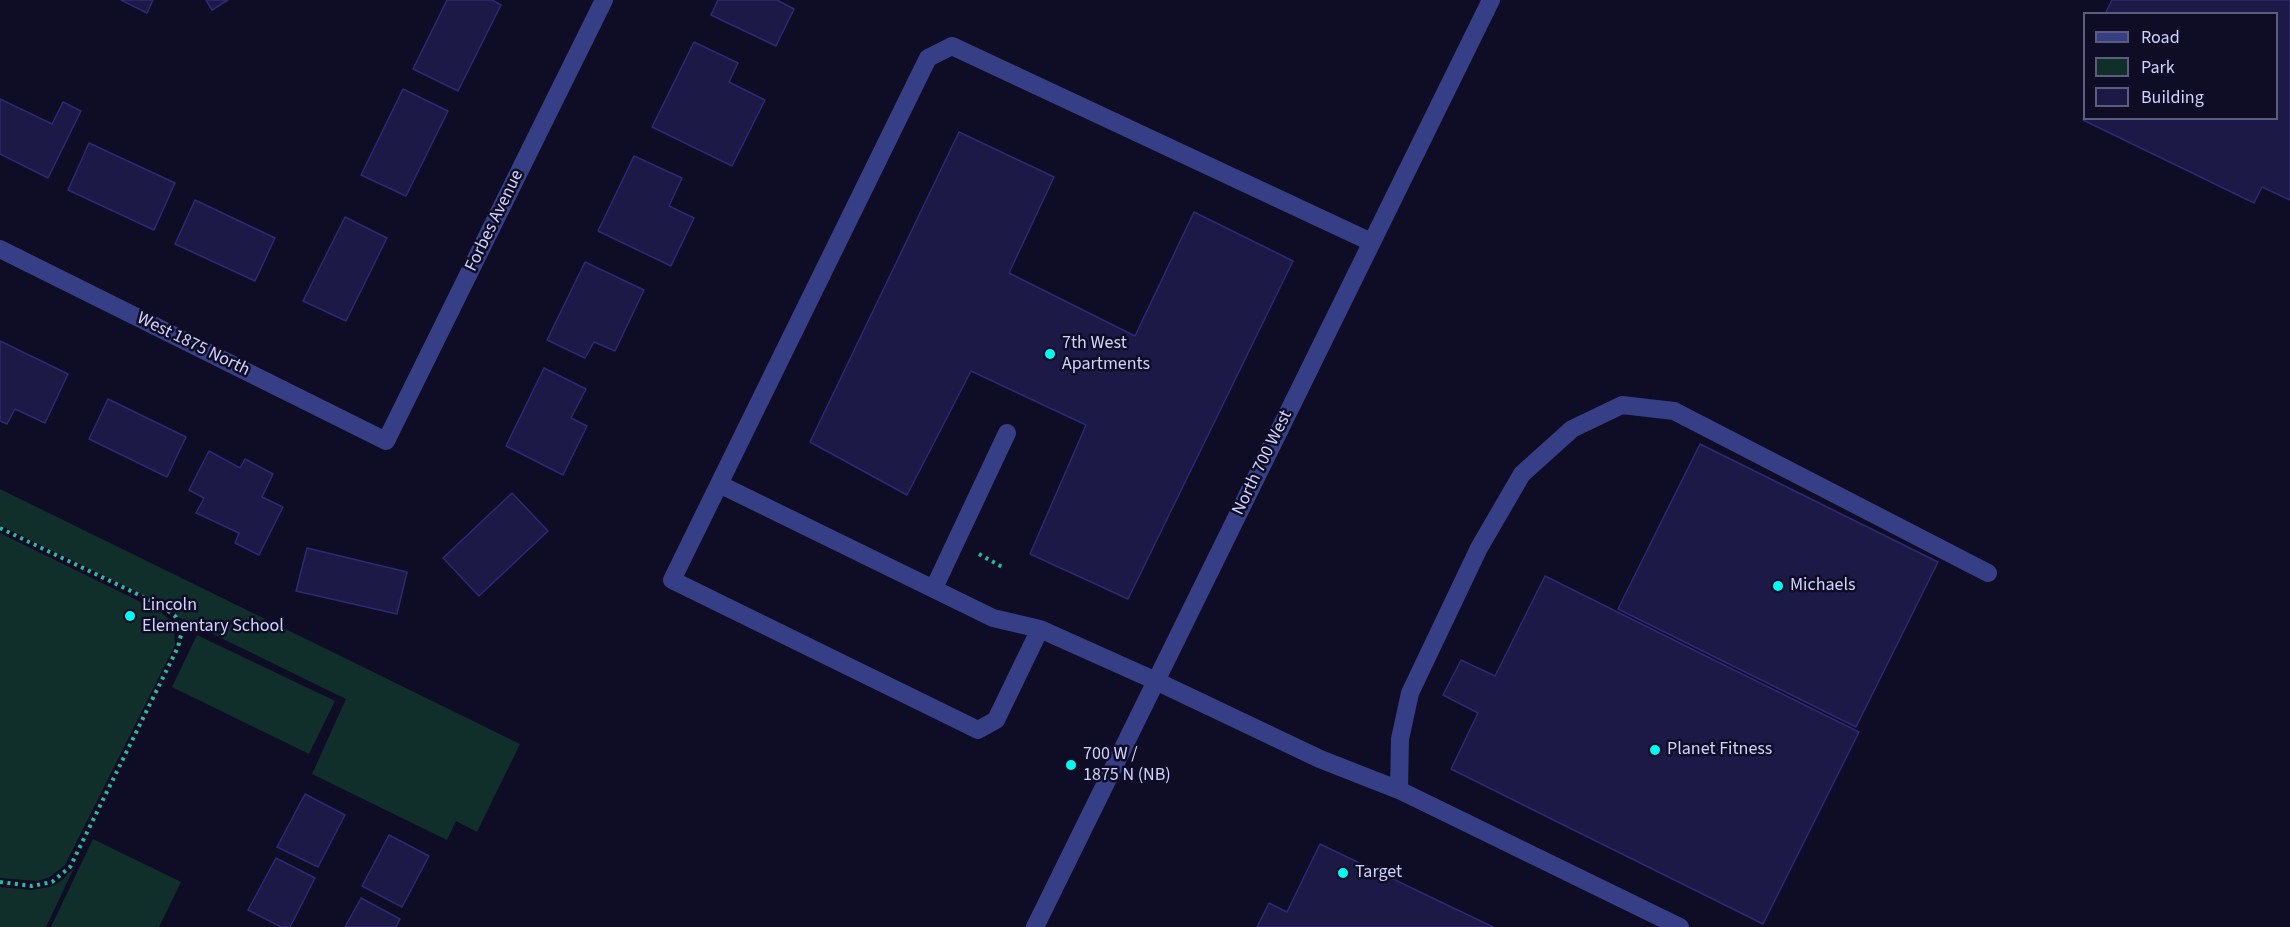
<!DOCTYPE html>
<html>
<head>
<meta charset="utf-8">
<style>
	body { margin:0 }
	#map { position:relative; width:2290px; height:927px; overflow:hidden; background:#0e0d25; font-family:"Source Sans 3",sans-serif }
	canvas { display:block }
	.legend { position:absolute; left:2083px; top:12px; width:195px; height:108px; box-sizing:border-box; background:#0e0d25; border:2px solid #5c5c7c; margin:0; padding:8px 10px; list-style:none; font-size:18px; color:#d1d2ff }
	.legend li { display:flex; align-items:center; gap:12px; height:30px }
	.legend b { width:30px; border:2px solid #5c5c7c }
</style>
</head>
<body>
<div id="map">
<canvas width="2290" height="927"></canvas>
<ul class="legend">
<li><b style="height:8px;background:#363e86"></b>Road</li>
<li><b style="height:16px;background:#102f2a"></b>Park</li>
<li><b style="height:16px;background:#1c1947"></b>Building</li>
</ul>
</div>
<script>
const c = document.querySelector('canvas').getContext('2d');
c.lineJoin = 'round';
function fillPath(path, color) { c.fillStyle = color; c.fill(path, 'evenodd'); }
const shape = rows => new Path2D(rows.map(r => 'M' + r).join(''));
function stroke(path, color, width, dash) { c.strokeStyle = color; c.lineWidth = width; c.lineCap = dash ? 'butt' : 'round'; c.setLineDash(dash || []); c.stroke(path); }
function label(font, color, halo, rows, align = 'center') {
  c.font = font + ' "Source Sans 3",sans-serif'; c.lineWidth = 5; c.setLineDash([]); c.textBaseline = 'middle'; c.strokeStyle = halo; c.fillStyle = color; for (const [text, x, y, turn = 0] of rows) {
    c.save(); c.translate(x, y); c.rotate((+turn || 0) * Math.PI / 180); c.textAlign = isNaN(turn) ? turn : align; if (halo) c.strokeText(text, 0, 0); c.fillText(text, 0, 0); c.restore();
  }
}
fillPath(shape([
	[0,489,520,744,477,832,456,821,447,840,312,774,346,699,178,617,171,609,158,602,0,525],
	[0,533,161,612,174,625,175,645,65,865,50,877,38,881,0,878],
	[197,635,335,701,309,754,172,687],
	[93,839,181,882,159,927,51,927],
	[72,870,73,870,46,927,0,927,0,887,31,890,50,887,61,881]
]), '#102f2a');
const building = shape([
	[121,0,153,0,147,13,121,0],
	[206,0,228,0,212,10,206,0],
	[447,0,492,0,501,5,458,91,413,69,447,0],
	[718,0,777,0,794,9,776,46,711,15,718,0],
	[2112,0,2290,0,2290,200,2262,187,2254,203,2083,120,2084,116,2084,118,2276,118,2276,14,2105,14,2112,0],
	[694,42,738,63,729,82,765,100,732,166,652,127,694,42],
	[403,89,448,111,406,196,361,175,403,89],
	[0,99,52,124,63,102,81,111,48,178,0,154,0,99],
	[959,132,1054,177,1009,273,1135,336,1194,212,1293,261,1128,599,1030,554,1086,425,971,371,907,495,810,442,959,132],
	[89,143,175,183,154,230,68,190,89,143],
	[634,156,682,178,669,206,694,218,671,266,598,231,634,156],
	[195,200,275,238,255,281,175,244,195,200],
	[345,217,387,238,346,321,303,301,345,217],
	[585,262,644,290,615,351,594,342,585,358,547,340,585,262],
	[0,341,68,374,45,423,15,409,7,424,0,421,0,341],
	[544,368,586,389,571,418,587,426,563,475,506,446,544,368],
	[108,399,186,437,167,477,89,439,108,399],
	[1700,444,1938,562,1856,727,1618,609,1700,444],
	[209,451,240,468,245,459,273,474,262,497,283,507,259,555,235,543,239,533,196,513,204,498,189,490,209,451],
	[512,493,548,531,479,596,443,558,512,493],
	[307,548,407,572,397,614,296,591,307,548],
	[1545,576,1859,732,1763,924,1451,769,1478,713,1443,695,1461,660,1495,676,1545,576],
	[305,794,345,815,318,867,277,847,305,794],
	[389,835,429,856,402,907,362,886,389,835],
	[1320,844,1493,927,1257,927,1269,903,1287,912,1320,844],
	[276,858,315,878,290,927,281,927,248,910,276,858],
	[361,898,400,919,396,927,345,927,361,898]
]);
fillPath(building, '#1c1947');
stroke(building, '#2e2974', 1.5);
stroke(shape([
	[0,528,162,606,176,617,182,631,178,647,70,867,52,882,32,886,0,882],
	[979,554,1004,568]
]), '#29bb9e', 4, [3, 4.5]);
stroke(shape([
	[1371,242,952,46,928,58,672,580,978,730,996,720,1040,629,1156,681,1320,759,1399,790,1680,927],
	[0,249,386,441,604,0],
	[719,484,993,618,1040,629],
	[934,588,1007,433],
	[1399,790,1400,739,1410,693,1479,548,1522,474,1572,429,1622,405,1674,411,1988,573],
	[1035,927,1491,0]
]), '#363e86', 18);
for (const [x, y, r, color] of [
	[1050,354,6,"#00fcf3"],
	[1778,586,6,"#00fcf3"],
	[130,616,6,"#00fcf3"],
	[1655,750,6,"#00fcf3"],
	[1071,765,6,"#00fcf3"],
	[1343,873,6,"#00fcf3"]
]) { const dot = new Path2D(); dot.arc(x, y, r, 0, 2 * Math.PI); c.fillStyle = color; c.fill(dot); stroke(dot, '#0e0d25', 2); }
label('18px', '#d1d2ff', '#0e0d25', [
	["Forbes Avenue",495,221,-64],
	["West 1875 North",193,345,26],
	["North 700 West",1263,463,-64]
]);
label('18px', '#d1d2ff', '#0e0d25', [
	["7th West",1062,344],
	["Apartments",1062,365],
	["Michaels",1790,586],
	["Lincoln",142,606],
	["Elementary School",142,627],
	["Planet Fitness",1667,750],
	["700 W /",1083,755],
	["1875 N (NB)",1083,776],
	["Target",1355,873]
], 'left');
</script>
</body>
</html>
